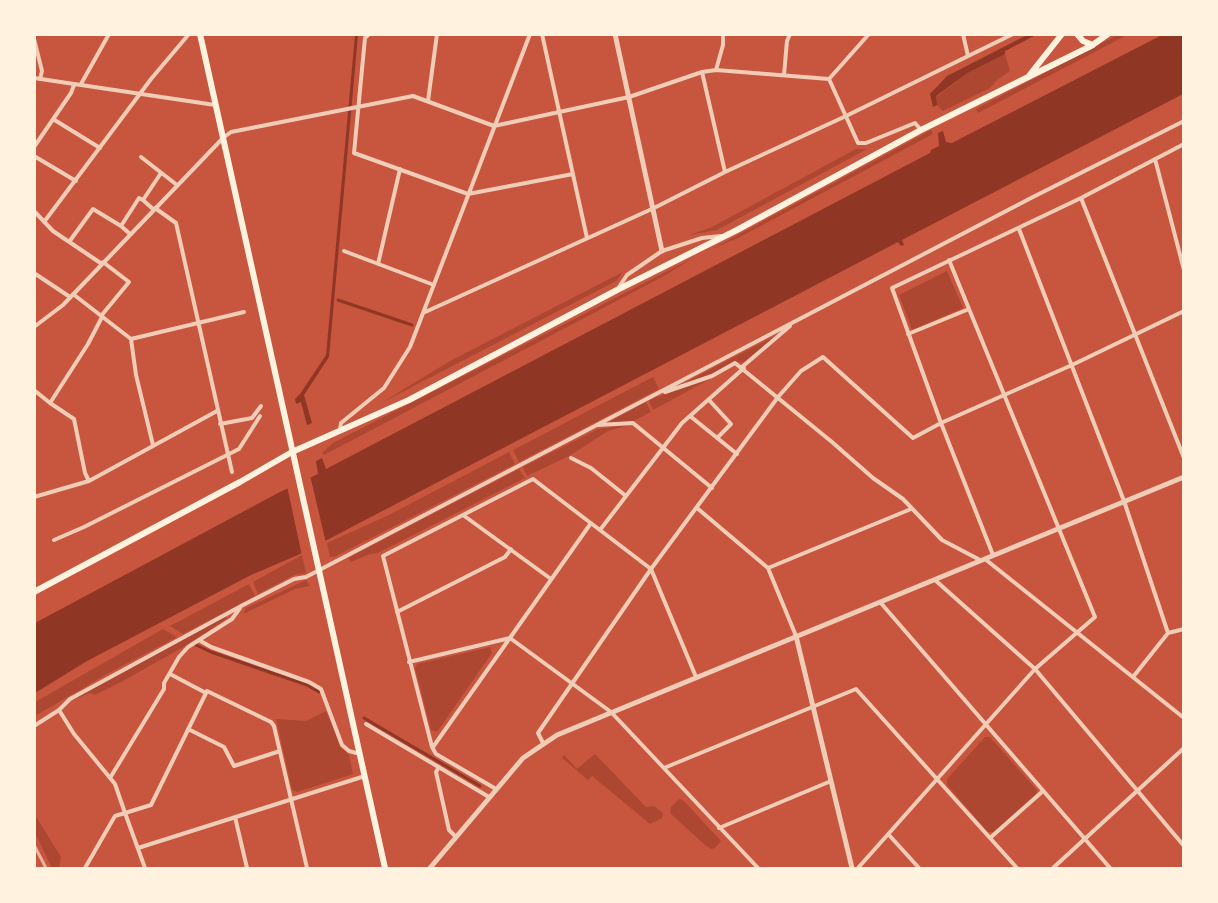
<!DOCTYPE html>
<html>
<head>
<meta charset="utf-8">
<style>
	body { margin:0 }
	#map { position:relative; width:1218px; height:903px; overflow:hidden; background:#c8553d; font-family:"Archivo Narrow",sans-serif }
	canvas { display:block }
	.frame { position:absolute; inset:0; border:36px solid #fff3e0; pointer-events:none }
</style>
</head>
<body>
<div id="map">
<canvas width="1218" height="903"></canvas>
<div class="frame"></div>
</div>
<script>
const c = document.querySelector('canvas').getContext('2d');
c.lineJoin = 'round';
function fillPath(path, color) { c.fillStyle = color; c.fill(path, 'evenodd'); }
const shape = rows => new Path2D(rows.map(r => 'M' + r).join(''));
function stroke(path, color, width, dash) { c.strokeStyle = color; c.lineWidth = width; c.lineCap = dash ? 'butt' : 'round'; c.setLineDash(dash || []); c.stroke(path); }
fillPath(shape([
	[1117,35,1127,35,978,113,976,109],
	[1005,54,1010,71,997,80,990,88,943,111,937,105,936,97,966,74],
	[931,130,933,134,740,237,712,249],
	[856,149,867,149,717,230,689,235,712,227],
	[693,258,664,276,324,455,322,453,333,443],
	[947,271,963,308,912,330,899,295],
	[623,272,616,281,381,403,450,361],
	[779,334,744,362,733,362,711,375,678,386],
	[653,377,659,389,519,462,513,450],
	[712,378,653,410,649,401,654,398],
	[646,402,651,412,634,421,607,423],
	[629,425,608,431,569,456,527,476,523,467,598,429],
	[509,452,515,464,334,557,330,557,327,543,389,515],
	[519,469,525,478,378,553,370,554,351,562,348,558],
	[302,555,306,573,294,575,258,594,253,582],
	[306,580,310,586,295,589,243,614,246,608],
	[249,584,255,596,183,634,170,626],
	[225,617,226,619,187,645,121,682,95,695,90,693,72,700],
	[163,629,177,637,107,674,35,716,35,702],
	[490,647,492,653,437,732,431,730,415,668,417,664],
	[326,711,341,747,349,755,353,774,297,792,292,790,276,719,306,721],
	[985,737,990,737,1037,790,1036,794,994,832,988,832,947,785,947,779],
	[595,754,646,807,654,806,663,813,662,818,650,824,592,776,588,780,562,758,564,755,577,769],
	[679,799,683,800,721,841,715,848,711,849,705,845,670,813,671,807],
	[35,815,61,857,59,868,52,868,35,833]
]), '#ae4732');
fillPath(shape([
	[355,35,358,35,329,357,304,395,312,423,307,425,301,402,296,404,295,399,300,394,326,355],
	[1027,35,1036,35,1005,51,1005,54,966,74,936,96,937,105,933,107,930,94,947,76],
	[1162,35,1183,35,1183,94,902,240,904,245,901,246,898,242,300,554,251,575,87,661,35,693,35,623,278,493,318,474,316,461,322,458,326,469,930,153,931,150,939,146,938,133,943,131,946,142,952,143]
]), '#8f3625');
fillPath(shape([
	[310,475,326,543,302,556,287,486]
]), '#c8553d');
stroke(shape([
	[338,300,412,325],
	[196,645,211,652,307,685,319,692],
	[364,718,480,786]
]), '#8f3625', 3);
stroke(shape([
	[369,34,365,38,354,153,468,194,573,174],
	[542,34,587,238],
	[963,34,968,56],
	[34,39,42,71,40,79],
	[716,70,723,45,723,34],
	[702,72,725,172],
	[784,75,787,41,790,34],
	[34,78,215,105],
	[829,79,858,143,866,143,915,123,921,130],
	[829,79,869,34],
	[81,84,109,34],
	[428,101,437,34],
	[53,119,100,148],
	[34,147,71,93,74,85],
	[34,156,76,181],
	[141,157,177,185],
	[1155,159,1184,270],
	[1081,198,1184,458],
	[155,208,176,223,232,472],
	[154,210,143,200,161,173],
	[34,211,53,231,102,264],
	[44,222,151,79,189,34],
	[121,226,139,198,143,200],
	[1019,229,1124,501,1168,633],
	[69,242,93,209,121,226,130,234],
	[344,251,434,285],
	[378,264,400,169],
	[34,273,70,297],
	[619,287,627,275,662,251,702,238,721,236],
	[73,294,131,339,136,375,153,445],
	[423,313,654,208,725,172,846,116,1013,34],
	[101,316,129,282,103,262],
	[34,327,63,305,223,138,231,132,413,96,494,126,629,97,702,72,716,70,829,79],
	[908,334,969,309],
	[131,339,244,312],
	[742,367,790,326],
	[34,390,50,403,88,344,102,317],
	[665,392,712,376,735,363,832,442,873,478,903,499,942,540,980,560],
	[709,400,731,424,717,438],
	[50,403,74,419,85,473,89,481],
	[690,416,737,454],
	[220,424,252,418,261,406],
	[598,425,633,423,712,488],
	[340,430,341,423,384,388,410,347,530,34],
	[571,458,591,468,626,496],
	[34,497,89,481,217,411],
	[697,508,768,568,796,636],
	[463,515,551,579],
	[600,530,682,423,744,368],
	[54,540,84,527,239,449,260,416],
	[993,555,941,423,892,288,1081,198,1184,144],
	[985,559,1184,718],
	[768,568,911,509],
	[935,580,1035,669,1184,846],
	[880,602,1110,868],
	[397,612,505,557,511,549],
	[199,640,211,647,309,682,321,689,342,745,349,751,360,754],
	[409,662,510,638,611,712,758,868],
	[170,674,206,693],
	[1133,677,1168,633,1184,629],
	[59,710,74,734,115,784,125,813,115,816,85,868],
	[366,724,489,797],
	[34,726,59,710,70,699,243,605,294,579,306,577,1031,198,1184,121],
	[188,729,224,747,234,766,280,751],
	[543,743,538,733,651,569,778,397,801,371,823,357,913,438,941,423,1072,365,1184,311],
	[433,747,591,523],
	[439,767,436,772,449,830,456,837],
	[664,768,856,689,1017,868],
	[110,778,164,689,164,683,179,657,188,647,232,619,240,608],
	[496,789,436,754,432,747,383,556,533,479,651,569,696,677],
	[235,817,247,868],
	[719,828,831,781],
	[889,835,919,868],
	[990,838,1043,791],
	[138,848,365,776],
	[145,868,125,813,151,805,207,691,271,722,274,726,307,868],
	[858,868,1035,669,1095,617,949,260],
	[1053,868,1184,748]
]), '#f1ccb7', 4);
stroke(shape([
	[615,34,662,251],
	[796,636,852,868],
	[430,868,523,758,557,735,1184,477]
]), '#f1ccb7', 5);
stroke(shape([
	[200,34,385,868],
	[1077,34,1083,41,1093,45],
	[1028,77,1062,34],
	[34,592,240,482,292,452,409,400,617,290,737,230,921,130,1091,46,1108,34]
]), '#fff3e0', 6);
stroke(shape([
	[34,845,46,868]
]), '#e9b49f', 3);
</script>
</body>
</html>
